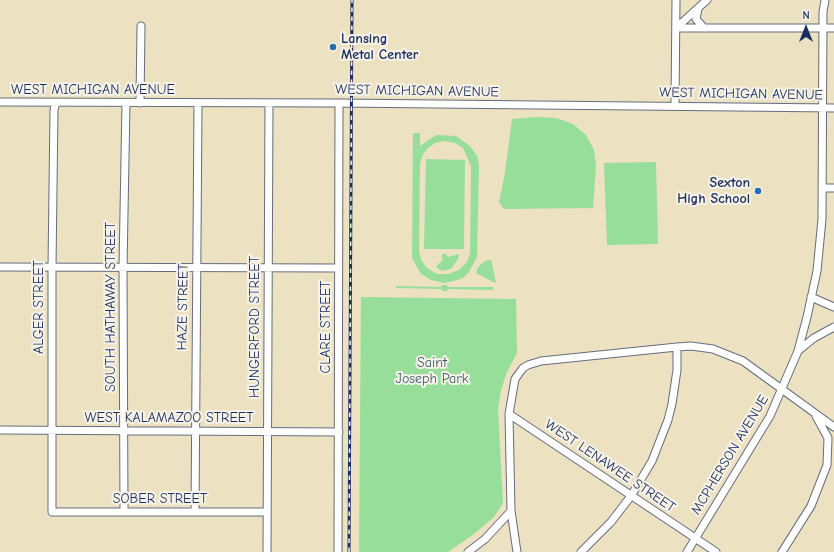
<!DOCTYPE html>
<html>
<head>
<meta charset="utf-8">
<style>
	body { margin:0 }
	#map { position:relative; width:834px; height:552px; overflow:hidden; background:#ece1c0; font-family:"Comic Neue",sans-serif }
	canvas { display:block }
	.north { position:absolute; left:786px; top:8px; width:40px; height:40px; -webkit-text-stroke:3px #f7f3e8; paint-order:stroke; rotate:0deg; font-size:11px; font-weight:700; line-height:16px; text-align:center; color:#1b2f5e }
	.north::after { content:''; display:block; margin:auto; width:14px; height:18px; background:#1b2f5e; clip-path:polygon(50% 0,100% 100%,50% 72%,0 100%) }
</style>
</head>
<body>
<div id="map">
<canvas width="834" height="552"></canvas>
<div class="north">N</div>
</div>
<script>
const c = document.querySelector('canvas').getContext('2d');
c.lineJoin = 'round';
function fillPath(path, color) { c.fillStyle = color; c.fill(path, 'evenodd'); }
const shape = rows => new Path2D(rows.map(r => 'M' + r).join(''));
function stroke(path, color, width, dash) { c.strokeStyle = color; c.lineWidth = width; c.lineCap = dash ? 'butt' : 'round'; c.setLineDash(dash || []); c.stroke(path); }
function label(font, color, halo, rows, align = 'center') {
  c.font = font + ' "Comic Neue",sans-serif'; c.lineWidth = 4; c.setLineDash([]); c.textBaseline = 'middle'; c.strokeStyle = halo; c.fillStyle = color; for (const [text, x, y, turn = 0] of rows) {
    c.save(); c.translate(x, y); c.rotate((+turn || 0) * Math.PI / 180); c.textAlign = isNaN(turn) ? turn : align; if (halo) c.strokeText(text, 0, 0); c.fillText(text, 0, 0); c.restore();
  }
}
fillPath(shape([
	[537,117,556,118,573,124,586,135,594,150,596,166,593,208,504,209,499,202,505,173,512,119],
	[413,133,420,133,420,146,436,135,456,136,470,146,477,156,479,165,477,257,469,272,463,278,454,281,444,283,431,280,421,274,412,258],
	[444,141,455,143,463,148,471,166,470,253,467,262,459,270,449,274,437,274,427,268,421,260,419,250,420,164,423,154,428,148,435,143],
	[426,159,465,160,464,249,424,249],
	[656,162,658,244,607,245,604,163],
	[445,253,448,257,459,254,458,259,451,269,442,271,436,267,443,259,441,256],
	[491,260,496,282,495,283,476,273,478,267,485,261],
	[442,285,447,285,448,287,493,287,493,290,448,289,447,291,442,291,442,289,396,288,396,286,441,287],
	[361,297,516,299,517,353,507,372,501,390,498,410,503,503,494,517,474,534,448,552,359,552]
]), '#96de99');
const minor = shape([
	[698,9,696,19,704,28],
	[676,28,834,28],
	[676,28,707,0],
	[0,102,339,103,834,108],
	[56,102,54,110,52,267,52,512,267,512],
	[140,103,141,26],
	[675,106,676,0],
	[822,188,834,188],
	[0,267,338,268],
	[811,297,834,307],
	[799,350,814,338,834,327],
	[509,414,716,552],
	[0,430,339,432],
	[124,512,123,268,126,103],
	[195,512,198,103],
	[267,552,269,103],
	[338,552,339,103],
	[468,552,485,539,511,511],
	[517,552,511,511,509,414,515,379,523,368,528,365,541,361,677,347,691,346,713,349,743,361,834,427],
	[581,552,611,522,631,496,652,461,668,420,672,404,677,370,677,347],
	[687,552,770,416,798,351,807,317,817,271,822,219,823,12,825,0],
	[782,552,811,506,827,465,828,438,816,416]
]);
stroke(minor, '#646d80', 9);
stroke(minor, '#fff', 7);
const rail = shape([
	[349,552,352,0]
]);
stroke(rail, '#1b2f5e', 3);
stroke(rail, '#f7f3e8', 1.5, [4.5]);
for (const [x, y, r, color] of [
	[333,47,4,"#1f6fb2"],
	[758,191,4,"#1f6fb2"]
]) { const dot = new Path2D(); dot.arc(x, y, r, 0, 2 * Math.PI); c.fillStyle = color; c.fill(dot); stroke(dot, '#f7f3e8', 1.5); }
label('bold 14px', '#1b2f5e', '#f7f3e8', [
	["Lansing",341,39],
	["Metal Center",341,55],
	["Sexton",750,183,"right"],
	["High School",750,199,"right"]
], 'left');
label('14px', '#1b2f5e', '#f7f3e8', [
	["WEST MICHIGAN AVENUE",93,90],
	["WEST MICHIGAN AVENUE",417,91,1],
	["WEST MICHIGAN AVENUE",741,94,1],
	["ALGER STREET",39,307,-90],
	["SOUTH HATHAWAY STREET",111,307,-90],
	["HAZE STREET",183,307,-89],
	["HUNGERFORD STREET",255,327,-90],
	["CLARE STREET",326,327,-90],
	["WEST KALAMAZOO STREET",169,418],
	["MCPHERSON AVENUE",730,455,-59],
	["WEST LENAWEE STREET",610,466,34],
	["SOBER STREET",160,499]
]);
label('14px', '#3a5b6d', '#f7f3e8', [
	["Saint",432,363],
	["Joseph Park",432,379]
]);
</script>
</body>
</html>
